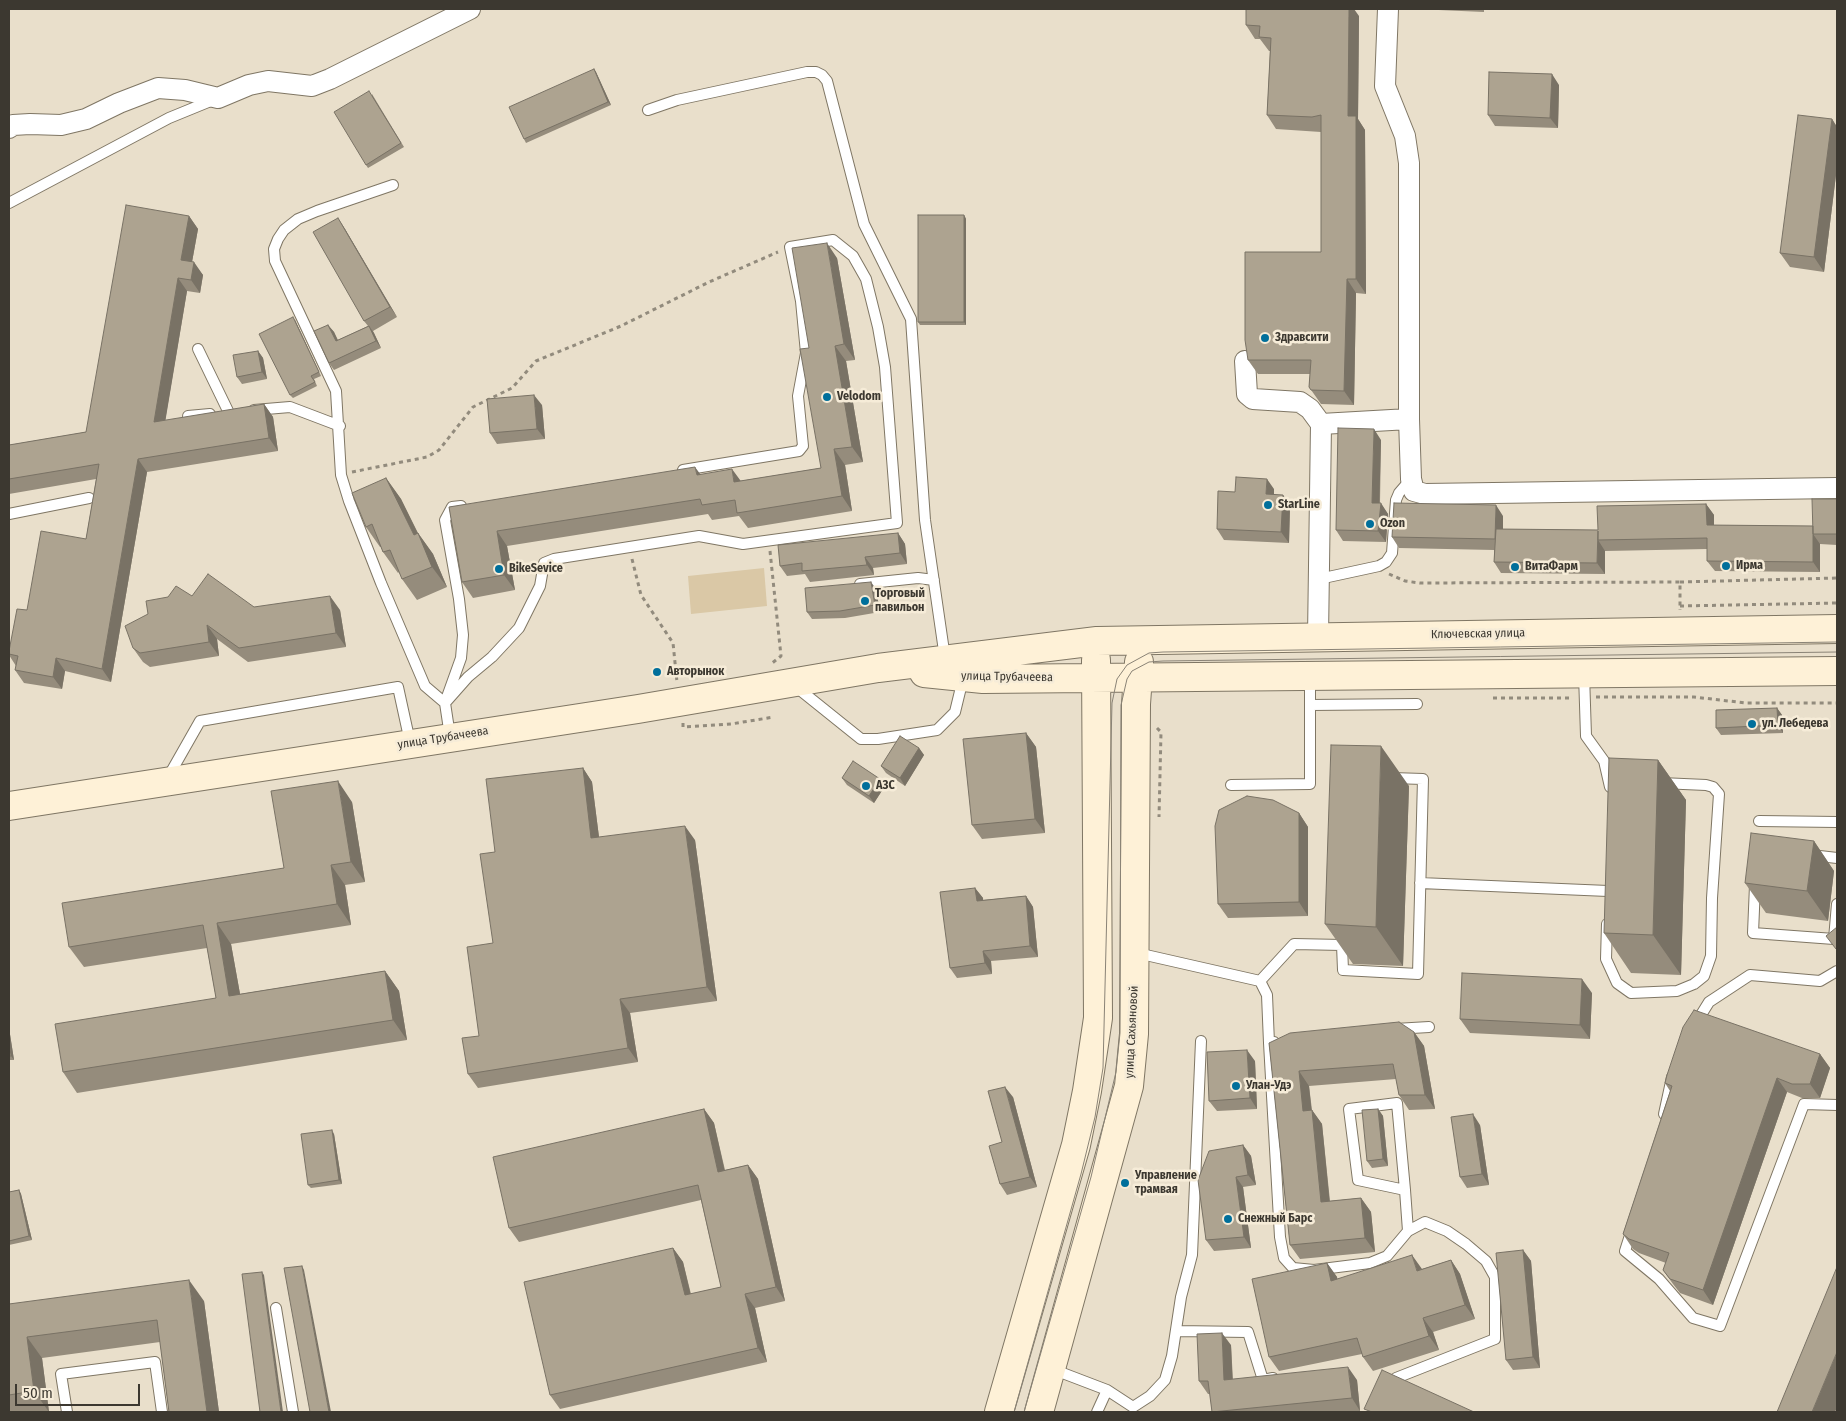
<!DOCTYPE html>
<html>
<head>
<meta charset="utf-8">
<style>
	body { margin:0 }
	#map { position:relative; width:1846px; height:1421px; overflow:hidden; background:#e9dfcb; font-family:"Fira Sans Condensed",sans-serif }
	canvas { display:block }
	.frame { position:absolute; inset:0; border:10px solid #3c3830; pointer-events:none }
	.scale { position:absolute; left:15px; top:1384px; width:125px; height:22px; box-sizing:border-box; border:2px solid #3c3830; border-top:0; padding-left:6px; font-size:15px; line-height:18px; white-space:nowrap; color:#3c3830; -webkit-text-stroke:4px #f6ecd8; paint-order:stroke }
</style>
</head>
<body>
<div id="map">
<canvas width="1846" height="1421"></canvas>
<div class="frame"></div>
<div class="scale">50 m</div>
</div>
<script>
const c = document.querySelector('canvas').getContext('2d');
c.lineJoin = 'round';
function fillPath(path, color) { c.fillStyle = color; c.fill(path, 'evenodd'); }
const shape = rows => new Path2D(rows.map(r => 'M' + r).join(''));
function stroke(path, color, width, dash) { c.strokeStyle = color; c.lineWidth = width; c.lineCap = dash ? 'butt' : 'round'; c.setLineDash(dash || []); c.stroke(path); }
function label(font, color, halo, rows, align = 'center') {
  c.font = font + ' "Fira Sans Condensed",sans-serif'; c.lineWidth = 5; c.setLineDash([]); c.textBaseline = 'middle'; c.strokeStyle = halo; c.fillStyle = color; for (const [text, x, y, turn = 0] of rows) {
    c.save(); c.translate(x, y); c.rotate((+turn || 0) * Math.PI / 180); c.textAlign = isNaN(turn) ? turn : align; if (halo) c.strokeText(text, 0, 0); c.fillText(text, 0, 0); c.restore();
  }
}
fillPath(shape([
	[764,568,767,606,691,614,688,576]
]), '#dac8a6');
const lane = shape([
	[648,110,677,100,807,72,816,72,822,75,827,81,864,224,911,319,925,520,945,658],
	[393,185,317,211,298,219,284,230,278,239,274,249,275,261,336,391,341,475,349,501,381,583,425,686,445,703,450,736],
	[9,203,169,118,213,100],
	[198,349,229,413],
	[254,410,290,407,340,426],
	[188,416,210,414],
	[9,514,89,498],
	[1319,579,1379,566,1386,562,1392,553,1396,500,1399,493,1411,479],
	[860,584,918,578,934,580],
	[1584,674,1586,736,1604,761,1610,787],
	[795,686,861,739,878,739,937,730,955,712,963,679],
	[447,697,461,658,463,635,459,599,445,520,452,507,461,506],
	[445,703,468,677,492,657,519,628,540,586,544,563,554,559,699,536,743,544,897,523,885,367,878,327,866,279,853,256,833,240,790,247,801,301,806,353,798,396,803,446,799,451,683,470],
	[1310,705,1417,704],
	[167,779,200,721,398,687,410,742],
	[1231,785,1310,784,1310,677],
	[1759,821,1837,822],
	[1811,855,1837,858],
	[1420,883,1608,891],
	[1755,885,1753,933,1834,939,1837,904],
	[1607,924,1606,959,1617,983,1631,993,1677,991,1694,984,1704,976,1711,956,1712,898,1719,794,1713,787,1706,785,1661,783],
	[1137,953,1260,981,1267,995,1269,1043,1274,1042],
	[1260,981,1294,944,1342,945,1343,970,1418,974,1423,779,1392,778],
	[1696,1023,1709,1002,1750,975,1820,981,1837,971],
	[1395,1029,1429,1027],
	[1269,1043,1280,1237,1284,1258,1293,1268,1314,1270,1370,1263,1387,1256,1408,1231,1425,1222,1447,1231,1466,1244,1486,1261,1495,1277,1495,1339,1396,1378],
	[1664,1114,1672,1077],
	[1405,1190,1358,1180,1349,1109,1397,1103,1405,1190,1408,1231],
	[1632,1229,1625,1251,1659,1279,1693,1318,1720,1326,1804,1104,1837,1105],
	[276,1308,293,1412],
	[1176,1331,1248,1332,1263,1380,1273,1378],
	[1052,1369,1107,1390,1133,1407,1150,1396,1165,1380,1172,1356,1181,1297,1192,1255,1201,1041],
	[67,1412,61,1374,155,1362,162,1412],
	[1097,1412,1107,1390]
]);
const street = shape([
	[1388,9,1385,86,1405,136,1409,163,1409,419,1411,479,1414,491,1425,494,1837,488],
	[9,128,13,125,30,124,61,125,86,119,119,103,158,88,185,90,218,98,249,85,268,81,312,86,330,79,470,9],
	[1245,361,1247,394,1253,399,1300,402,1310,409,1321,424,1318,637],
	[1321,424,1409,419]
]);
const secondary = shape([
	[924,673,983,679,1837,671],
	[9,806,638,709,878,668,1097,641,1837,629],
	[999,1412,1076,1145,1087,1091,1098,1018,1096,660],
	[1039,1412,1129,1086,1134,1034,1136,704,1139,662]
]);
stroke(lane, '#7f7664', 12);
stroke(street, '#7f7664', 22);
stroke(secondary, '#7f7664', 30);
stroke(shape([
	[352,472,427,457,439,450,473,407,512,388,536,361,621,326,709,282,778,252],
	[770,551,781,656,771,664],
	[632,559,641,595,673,643,677,682],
	[1389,574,1405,581,1420,583,1680,582,1680,610],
	[1680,582,1837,578],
	[1680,606,1837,603],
	[1596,697,1694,697,1746,703,1837,703],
	[1493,698,1572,698],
	[683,723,683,727,731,724,774,717],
	[1157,728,1161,732,1159,817]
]), '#928b7d', 3, [4, 4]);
stroke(lane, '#fff', 10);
stroke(street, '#fff', 20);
stroke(secondary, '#fef1d7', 28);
stroke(shape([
	[1014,1412,1081,1174,1095,1117,1103,1068,1112,703,1117,679,1127,665,1149,653,1163,652,1837,642],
	[1024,1412,1091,1177,1116,1072,1120,1033,1121,705,1127,679,1132,671,1149,662,1163,661,1837,652]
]), '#8a8376', 1);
fillPath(shape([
	[1416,9,1484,9,1484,12],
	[1359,16,1358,119,1365,130,1366,294,1356,293,1354,405,1321,404,1309,387,1310,374,1258,374,1248,360,1321,252,1321,132,1276,129,1267,115,1270,51,1269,51,1260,39,1255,39,1246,25],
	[594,69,596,72,611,105,526,143,524,139],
	[1559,85,1558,128,1495,126,1488,115],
	[372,94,404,147,368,168,366,165],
	[1832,119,1837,127,1837,167,1824,272,1790,267,1780,253],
	[964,215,966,219,966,325,920,325,918,322],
	[189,216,198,229,192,262,203,275,200,293,187,291,165,421,264,404,273,417,278,451,147,472,111,682,65,671,62,689,24,683,15,670,16,666,9,655,9,651,27,610,86,539,96,479,9,494,9,445,86,432],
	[338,218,345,229,397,317,373,331,381,348,334,370,329,363,328,325,334,332,338,340,368,326,364,321],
	[837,258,855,360,846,361,863,462,845,465,852,511,748,528,739,516,712,520,708,514,507,546,515,590,473,598,462,582,449,507,700,474,740,481,821,468,809,348],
	[295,320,321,376,314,379,317,386,293,398,290,395],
	[258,351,263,358,267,379,242,384,237,377],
	[542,405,545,439,497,444,490,433],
	[1381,440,1380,503,1388,514,1386,542,1343,541,1336,530],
	[386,478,401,499,418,533,433,554,447,587,417,600,402,579,399,572,398,573,383,552,381,547,380,547,366,527],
	[1274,489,1274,495,1283,495,1290,506,1289,543,1224,540,1217,529,1235,492],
	[1837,499,1837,545,1820,544,1820,572,1715,571,1707,561,1707,549,1605,551,1605,574,1501,573,1494,562,1494,550,1399,548,1392,537,1503,516,1503,529,1598,530,1706,504,1714,515,1714,525,1813,526],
	[898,533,905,544,907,564,873,568,874,575,810,582,805,574,787,576,780,566],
	[876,589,880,612,845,618,812,619,807,612],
	[192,596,254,607,340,610,346,647,248,662,217,639,219,656,150,667,143,662,133,648],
	[1777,708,1782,715,1783,733,1721,735,1716,728],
	[1026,733,1036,747,1045,833,982,839,972,825],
	[919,748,924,755,905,786,886,773,881,766],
	[1658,760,1686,800,1681,975,1631,973,1604,933],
	[583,768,592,782,599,837,695,840,717,1001,630,1013,638,1062,478,1088,468,1074,479,1036,493,943,495,852],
	[842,778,885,786,874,803,847,785],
	[1409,786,1403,966,1353,964,1325,924],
	[352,802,365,882,345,885,351,925,231,944,240,994,385,971,399,991,407,1040,77,1093,63,1072,216,998,207,948,84,967,69,947,284,868],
	[1299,813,1308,827,1308,916,1228,918,1218,904],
	[1814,841,1834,871,1828,921,1766,913,1745,883],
	[975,888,983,898,983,900,1026,896,1033,907,1038,957,991,961,992,974,957,978,950,968],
	[1592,993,1590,1039,1470,1033,1460,1019],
	[9,1028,14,1060,9,1060],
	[1414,1032,1424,1046,1435,1109,1409,1110,1399,1095,1396,1079,1309,1086,1312,1110,1322,1124,1330,1201,1361,1198,1371,1212,1375,1252,1300,1259,1290,1245,1269,1043],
	[1820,1054,1830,1068,1820,1098,1802,1098,1787,1092,1713,1305,1680,1293,1673,1284,1663,1270,1666,1263,1639,1253,1633,1249,1623,1234,1670,1091,1665,1083],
	[1255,1061,1257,1109,1217,1111,1209,1101],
	[1013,1097,1037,1187,1007,1195,1000,1184,1002,1142],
	[704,1109,714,1123,725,1170,748,1165,758,1179,785,1301,755,1308,767,1362,560,1409,550,1395,673,1248,683,1262,691,1294,721,1287,701,1200,519,1242,509,1228],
	[1378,1109,1383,1116,1388,1166,1372,1168,1367,1161],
	[1480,1125,1489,1185,1467,1188,1460,1177],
	[334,1134,342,1184,311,1188,308,1185],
	[1243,1145,1251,1156,1256,1185,1243,1187,1251,1248,1214,1251,1206,1240],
	[19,1190,21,1194,32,1240,9,1245,9,1192],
	[1523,1250,1531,1261,1540,1368,1513,1370,1506,1360],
	[1451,1260,1460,1274,1475,1319,1433,1332,1439,1350,1373,1371,1363,1357,1362,1354,1279,1371,1269,1357,1327,1263,1337,1277,1337,1279,1422,1269],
	[204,1301,219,1412,169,1412,160,1342,42,1358,49,1412,9,1412,9,1304],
	[1231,1345,1233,1380,1357,1380,1360,1411,1346,1412,1212,1412,1210,1394,1208,1394,1199,1381]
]), '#958c7c');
fillPath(shape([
	[1349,9,1354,9,1359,16,1358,119,1365,130,1366,294,1356,279,1348,116],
	[594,69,596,72,611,105,608,102],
	[1552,74,1559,85,1558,128,1550,118],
	[1832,119,1837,127,1837,167,1824,272,1814,257],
	[964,215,966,219,966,325,964,322],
	[189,216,198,229,190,273,181,260],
	[338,218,345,229,397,317,390,307],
	[827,243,837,258,855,360,844,344],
	[194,262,203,275,200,293,191,280],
	[178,278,187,291,163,435,154,422],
	[1347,279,1356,293,1354,405,1344,391],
	[293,317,295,320,321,376,319,372],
	[328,325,334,332,341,348,336,341],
	[369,326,374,333,381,348,376,341],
	[835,346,846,361,863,462,852,447],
	[258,351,263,358,267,379,262,372],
	[534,395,542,405,545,439,537,429],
	[264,404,273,417,278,451,269,438],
	[1374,429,1381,440,1379,514,1372,503],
	[834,449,845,465,852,511,842,496],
	[138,459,147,472,111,682,102,669],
	[695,467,706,482,697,475],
	[732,469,743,484,734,482],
	[386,478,401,499,423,544,418,533,433,554,447,587,432,567,414,535],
	[1267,479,1274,489,1274,505,1266,494],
	[1283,495,1290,506,1289,543,1281,532],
	[1381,503,1388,514,1386,542,1378,531],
	[1706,504,1714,515,1714,536,1707,525],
	[1496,505,1503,516,1503,550,1495,539],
	[497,531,507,546,515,590,504,575],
	[898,533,905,544,907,564,900,553],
	[1813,534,1820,544,1820,572,1813,562],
	[1598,540,1605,551,1605,574,1597,563],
	[865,557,873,568,874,575,867,565],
	[871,582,876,589,880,612,875,605],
	[330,596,340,610,346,647,336,633],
	[207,625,217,639,219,656,209,642],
	[56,658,65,671,62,689,53,677],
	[1777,708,1782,715,1783,733,1778,725],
	[1026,733,1036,747,1045,833,1035,819],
	[1381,746,1409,786,1403,966,1376,927],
	[919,748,924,755,905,786,900,778],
	[1658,760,1686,800,1681,975,1653,935],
	[583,768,592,782,601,853,591,838],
	[880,779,885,786,874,803,869,796],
	[338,781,352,802,365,882,351,862],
	[1299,813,1308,827,1308,916,1299,902],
	[685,826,695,840,717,1001,707,987],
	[1814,841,1834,871,1828,921,1807,891],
	[331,865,345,885,351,925,337,904],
	[975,888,983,898,984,911,977,901],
	[1026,896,1033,907,1038,957,1030,946],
	[217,923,231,944,244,1016,229,996],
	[983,951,991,961,992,974,985,963],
	[385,971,399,991,407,1040,393,1020],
	[1582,979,1592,993,1590,1039,1580,1025],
	[620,999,630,1013,638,1062,628,1048],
	[9,1028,14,1060,11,1056,9,1040],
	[1414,1032,1424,1046,1435,1109,1425,1095],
	[1247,1050,1255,1061,1257,1109,1250,1098],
	[1820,1054,1830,1068,1820,1098,1810,1084],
	[1299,1071,1309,1086,1313,1125,1303,1111],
	[1777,1078,1787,1092,1713,1305,1703,1290],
	[1005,1087,1013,1097,1037,1187,1030,1177],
	[704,1109,714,1123,728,1186,718,1172],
	[1378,1109,1383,1116,1388,1166,1383,1159],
	[1312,1110,1322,1124,1331,1216,1321,1202],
	[1473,1114,1480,1125,1489,1185,1482,1174],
	[332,1130,334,1134,342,1184,339,1180],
	[1243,1145,1251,1156,1256,1185,1248,1175],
	[748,1165,758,1179,785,1301,776,1287],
	[1236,1177,1243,1187,1251,1248,1244,1237],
	[19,1190,21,1194,32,1240,29,1236],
	[1361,1198,1371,1212,1375,1252,1365,1238],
	[673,1248,683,1262,694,1309,685,1295],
	[1523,1250,1531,1261,1540,1368,1533,1357],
	[1412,1255,1422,1269,1417,1271],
	[1451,1260,1460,1274,1475,1319,1465,1305],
	[1327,1263,1337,1277,1341,1295,1331,1281],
	[302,1266,304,1270,331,1412,329,1412],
	[262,1272,264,1275,283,1412,281,1412],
	[189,1280,204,1301,219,1412,207,1412],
	[745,1294,755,1308,767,1362,758,1348],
	[1423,1318,1433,1332,1439,1350,1429,1336],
	[1222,1333,1231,1345,1233,1393,1224,1380],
	[27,1337,42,1358,49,1412,34,1391],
	[1837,1352,1837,1408,1835,1412,1812,1412],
	[1348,1367,1357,1380,1360,1411,1352,1398]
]), '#797265');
const building = shape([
	[1246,9,1349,9,1348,116,1356,116,1356,279,1347,279,1344,391,1311,390,1309,387,1311,360,1248,360,1245,340,1245,252,1321,252,1321,115,1312,117,1267,115,1271,38,1259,37,1260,26,1246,25,1246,9],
	[594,69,608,102,524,139,509,107,594,69],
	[1489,72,1552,74,1550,118,1488,115,1489,72],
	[369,91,401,143,366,165,334,112,369,91],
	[1798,115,1832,119,1814,257,1780,253,1798,115],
	[126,205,189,216,181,260,194,262,191,280,178,278,154,422,264,404,269,438,138,459,102,669,56,658,53,677,15,670,18,656,9,654,9,651,17,609,27,610,41,531,86,539,99,464,9,479,9,445,86,432,126,205],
	[918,215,964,215,964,322,918,322,918,215],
	[338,218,390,307,364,321,313,232,338,218],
	[827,243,844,344,835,346,852,447,834,449,842,496,737,513,735,500,702,505,700,499,497,531,504,575,462,582,449,507,695,467,697,475,732,469,734,482,821,468,800,349,809,348,792,248,827,243],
	[293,317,319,372,311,376,315,382,290,395,259,334,293,317],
	[328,325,336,341,369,326,376,341,329,363,314,331,328,325],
	[258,351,262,372,237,377,233,355,258,351],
	[534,395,537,429,490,433,487,399,534,395],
	[1338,428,1374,429,1372,503,1381,503,1378,531,1336,530,1338,428],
	[1236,477,1267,479,1266,494,1283,495,1281,532,1217,529,1218,491,1235,492,1236,477],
	[386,478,414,535,418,533,432,567,402,579,390,550,383,552,372,524,366,527,352,493,386,478],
	[1812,499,1837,499,1837,534,1813,534,1812,499],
	[1394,503,1496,505,1495,539,1392,537,1394,503],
	[1706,504,1707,525,1813,526,1813,562,1707,561,1707,538,1598,540,1598,531,1597,563,1494,562,1496,529,1598,530,1597,506,1706,504],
	[898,533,900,553,865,557,867,565,802,571,802,563,780,566,778,545,898,533],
	[208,574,254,607,330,596,336,633,239,648,207,625,209,642,140,653,133,648,125,626,148,614,146,601,168,597,176,586,192,596,208,574],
	[871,582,875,605,840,611,807,612,805,588,871,582],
	[1777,708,1778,725,1716,728,1716,710,1777,708],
	[1026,733,1035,819,972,825,963,739,1026,733],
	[900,736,919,748,900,778,881,766,900,736],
	[1331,745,1381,746,1376,927,1325,924,1331,745],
	[1609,758,1658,760,1653,935,1604,933,1609,758],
	[853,761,880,779,869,796,842,778,853,761],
	[583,768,591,838,685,826,707,987,620,999,628,1048,468,1074,462,1038,479,1036,467,947,493,943,480,854,495,852,486,779,583,768],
	[338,781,351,862,331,865,337,904,217,923,229,996,385,971,393,1020,63,1072,55,1024,216,998,203,925,69,947,62,903,284,868,271,791,338,781],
	[1247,796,1273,800,1299,813,1299,902,1218,904,1215,826,1219,810,1247,796],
	[1751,833,1814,841,1807,891,1745,883,1751,833],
	[975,888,977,901,1026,896,1030,946,983,951,985,963,950,968,940,892,975,888],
	[1837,927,1837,948,1836,949,1826,936,1837,927],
	[1462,973,1582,979,1580,1025,1460,1019,1462,973],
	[1694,1010,1820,1054,1810,1084,1792,1084,1777,1078,1703,1290,1670,1279,1663,1270,1669,1253,1629,1239,1623,1234,1672,1086,1665,1083,1667,1075,1683,1027,1694,1010],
	[1399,1022,1414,1032,1425,1095,1399,1095,1393,1064,1299,1071,1303,1111,1312,1110,1321,1202,1361,1198,1365,1238,1290,1245,1269,1043,1290,1033,1399,1022],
	[9,1040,11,1056,9,1056,9,1040],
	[1247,1050,1250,1098,1209,1101,1207,1052,1247,1050],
	[1005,1087,1030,1177,1000,1184,989,1146,1002,1142,988,1091,1005,1087],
	[704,1109,718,1172,748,1165,776,1287,745,1294,758,1348,550,1395,524,1282,673,1248,685,1295,721,1287,698,1185,509,1228,493,1157,704,1109],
	[1378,1109,1383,1159,1367,1161,1362,1110,1378,1109],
	[1473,1114,1482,1174,1460,1177,1451,1117,1473,1114],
	[332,1130,339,1180,308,1185,301,1134,332,1130],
	[1243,1145,1248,1175,1236,1177,1244,1237,1206,1240,1198,1180,1209,1151,1243,1145],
	[19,1190,29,1236,9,1241,9,1192,19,1190],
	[1523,1250,1533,1357,1506,1360,1496,1253,1523,1250],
	[1412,1255,1417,1271,1451,1260,1465,1305,1423,1318,1429,1336,1363,1357,1357,1338,1269,1357,1252,1279,1327,1263,1331,1281,1412,1255],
	[302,1266,329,1412,310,1412,284,1268,302,1266],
	[1837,1267,1837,1352,1812,1412,1777,1412,1837,1267],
	[262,1272,281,1412,260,1412,242,1274,262,1272],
	[189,1280,207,1412,169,1412,157,1320,27,1337,34,1391,9,1395,9,1304,189,1280],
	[1222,1333,1224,1380,1348,1367,1352,1398,1212,1412,1208,1381,1199,1381,1197,1334,1222,1333],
	[1382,1370,1474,1412,1372,1412,1364,1409,1382,1370]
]);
fillPath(building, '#ada390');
stroke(building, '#797265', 1);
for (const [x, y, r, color] of [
	[1265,338,5,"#006f9b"],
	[827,397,5,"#006f9b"],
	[1268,505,5,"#006f9b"],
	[1370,524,5,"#006f9b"],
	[1726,566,5,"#006f9b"],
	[1515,567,5,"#006f9b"],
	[499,569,5,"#006f9b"],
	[865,601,5,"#006f9b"],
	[657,672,5,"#006f9b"],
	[1752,724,5,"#006f9b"],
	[866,786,5,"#006f9b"],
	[1236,1086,5,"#006f9b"],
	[1125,1183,5,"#006f9b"],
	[1228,1219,5,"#006f9b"]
]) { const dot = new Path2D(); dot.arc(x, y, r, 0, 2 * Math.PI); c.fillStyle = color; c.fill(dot); stroke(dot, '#f6ecd8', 2); }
label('bold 12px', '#3c3830', '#f6ecd8', [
	["Здравсити",1275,338],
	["Velodom",837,397],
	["StarLine",1278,505],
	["Ozon",1380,524],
	["Ирма",1736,566],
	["ВитаФарм",1525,567],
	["BikeSevice",509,569],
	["Торговый",875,594],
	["павильон",875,608],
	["Авторынок",667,672],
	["ул. Лебедева",1762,724],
	["АЗС",876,786],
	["Улан-Удэ",1246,1086],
	["Управление",1135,1176],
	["трамвая",1135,1190],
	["Снежный Барс",1238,1219]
], 'left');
label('12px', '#3c3830', '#f6ecd8', [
	["Ключевская улица",1478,634,-1],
	["улица Трубачеева",1007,677,1],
	["улица Трубачеева",443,738,-9],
	["улица Сахьяновой",1132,1032,-87]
]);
</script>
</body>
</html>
